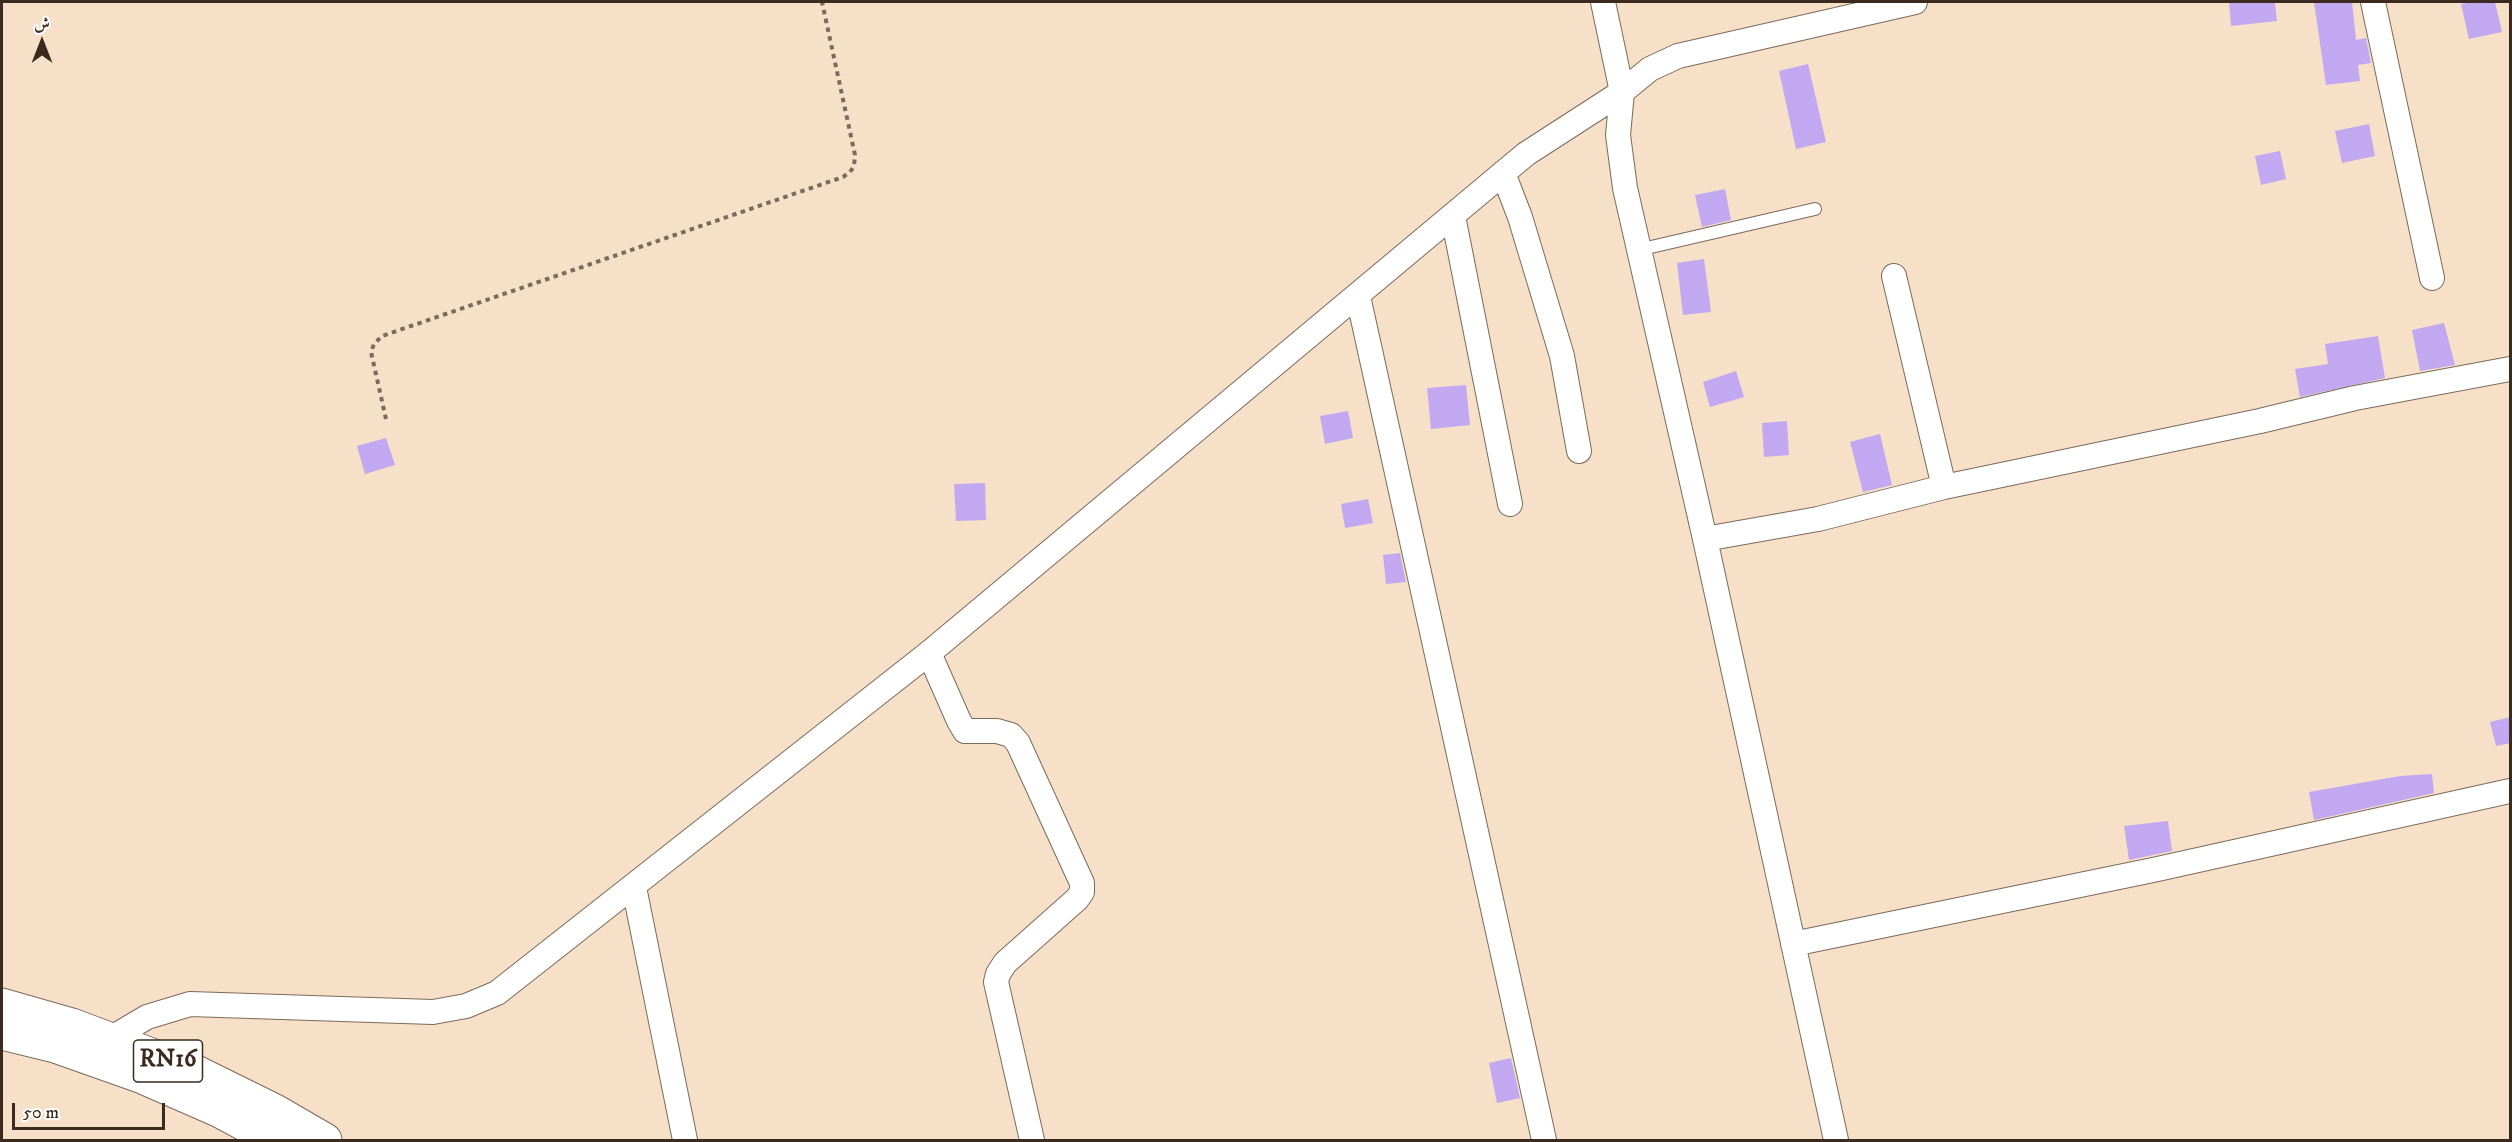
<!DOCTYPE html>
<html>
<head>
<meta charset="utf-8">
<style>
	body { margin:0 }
	#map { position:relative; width:2512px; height:1142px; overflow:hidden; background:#f6e0c8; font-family:"IM FELL DW Pica",Amiri,serif }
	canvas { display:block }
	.frame { position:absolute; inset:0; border:3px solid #3b2a1e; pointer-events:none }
	.north { position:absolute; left:12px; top:12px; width:60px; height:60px; -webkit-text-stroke:4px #fff; paint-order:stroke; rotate:0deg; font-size:16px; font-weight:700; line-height:24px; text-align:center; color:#3b2a1e }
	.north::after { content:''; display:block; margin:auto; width:21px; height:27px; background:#3b2a1e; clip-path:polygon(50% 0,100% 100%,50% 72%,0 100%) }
	.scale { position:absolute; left:12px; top:1103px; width:153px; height:27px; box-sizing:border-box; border:3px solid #3b2a1e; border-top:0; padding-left:8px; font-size:18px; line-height:21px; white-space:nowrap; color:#3b2a1e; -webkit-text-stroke:4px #fff; paint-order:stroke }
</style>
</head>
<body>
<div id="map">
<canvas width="2512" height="1142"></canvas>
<div class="frame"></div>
<div class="north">ش</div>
<div class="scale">50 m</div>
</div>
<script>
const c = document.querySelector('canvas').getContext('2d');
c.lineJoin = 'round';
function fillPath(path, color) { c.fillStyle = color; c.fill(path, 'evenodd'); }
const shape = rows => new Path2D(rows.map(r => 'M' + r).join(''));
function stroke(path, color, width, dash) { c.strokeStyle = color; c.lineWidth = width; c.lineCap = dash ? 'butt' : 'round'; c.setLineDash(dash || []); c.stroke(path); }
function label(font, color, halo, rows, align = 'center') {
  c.font = font + ' "IM FELL DW Pica",serif'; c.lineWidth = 4.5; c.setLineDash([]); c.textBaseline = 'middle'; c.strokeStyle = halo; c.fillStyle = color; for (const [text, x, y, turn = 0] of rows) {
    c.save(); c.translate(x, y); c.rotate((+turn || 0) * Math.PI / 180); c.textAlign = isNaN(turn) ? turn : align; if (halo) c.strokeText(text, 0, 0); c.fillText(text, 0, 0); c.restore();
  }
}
fillPath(shape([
	[2229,2,2275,2,2277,21,2231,26],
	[2314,2,2352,2,2356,40,2366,38,2371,63,2358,65,2360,81,2326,85],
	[2474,2,2495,2,2502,32,2469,39,2461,4],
	[1808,64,1826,142,1796,149,1779,71],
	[2369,124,2375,156,2342,163,2335,131],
	[2280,151,2286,179,2261,185,2255,156],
	[1725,189,1731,220,1702,227,1695,195],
	[1704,259,1711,312,1683,315,1677,263],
	[2444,323,2455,365,2420,371,2412,330],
	[2378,336,2385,378,2300,397,2295,369,2328,364,2325,344],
	[1736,371,1744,397,1710,407,1703,382],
	[1466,385,1470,425,1431,429,1427,388],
	[1348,411,1353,438,1325,444,1320,416],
	[1787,421,1789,455,1764,457,1762,423],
	[1880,434,1892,485,1863,492,1850,442],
	[386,438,395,465,365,474,357,446],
	[985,483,986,520,956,521,954,484],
	[1368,499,1373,523,1345,528,1341,504],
	[1400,553,1406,582,1386,584,1383,555],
	[2511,717,2511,743,2496,746,2490,722],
	[2432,774,2434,793,2314,820,2309,792,2400,776],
	[2168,821,2172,851,2129,860,2124,826],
	[1511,1058,1520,1098,1497,1103,1489,1063]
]), '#c1a8f0');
const lane = shape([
	[1638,250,1815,209]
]);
const street = shape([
	[1603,2,1622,92,1618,135,1625,188,1705,539,1836,1140],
	[2373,2,2432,278],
	[1503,173,1520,217,1562,356,1579,451],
	[1453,216,1510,504],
	[1894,276,1944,487],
	[1358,296,1544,1140],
	[1705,539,1818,519,1944,487,2260,421,2355,398,2510,369],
	[929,653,959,721,965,731,997,731,1011,735,1018,743,1082,883,1082,892,1077,899,1005,963,998,974,996,982,1032,1140],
	[634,887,685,1140],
	[1793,944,2153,870,2510,791],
	[110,1039,147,1017,190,1004,433,1012,466,1006,497,993,929,653,1526,154,1622,92,1650,69,1678,56,1915,2]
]);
const highway = shape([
	[2,1005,72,1025,194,1071,275,1111,325,1140],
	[2,1033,55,1046,140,1076,220,1111,274,1140]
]);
stroke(lane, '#7c6a5a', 14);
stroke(street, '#7c6a5a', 26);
stroke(highway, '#7c6a5a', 35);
stroke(shape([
	[386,419,371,352,374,344,382,336,843,177,850,172,854,166,855,155,822,2]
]), '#7c6a5a', 4, [4.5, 4.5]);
stroke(lane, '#fff', 12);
stroke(street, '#fff', 24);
stroke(highway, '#fff', 33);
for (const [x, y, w] of [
	[168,1061,69]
]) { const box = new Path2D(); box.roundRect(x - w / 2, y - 21, w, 42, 4.5); c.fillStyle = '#fff'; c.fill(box); stroke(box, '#3b2a1e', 1.5); }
label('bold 24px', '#3b2a1e', null, [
	["RN16",168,1061]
]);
</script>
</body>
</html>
